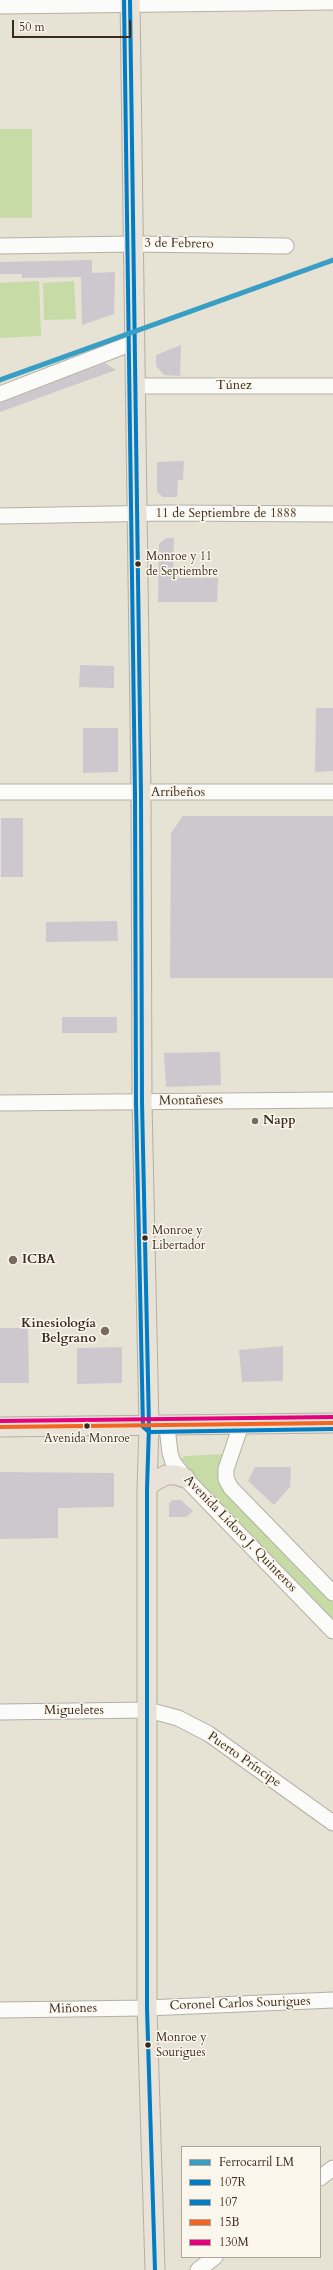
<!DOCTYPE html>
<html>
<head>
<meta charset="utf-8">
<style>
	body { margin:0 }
	#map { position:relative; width:333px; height:2270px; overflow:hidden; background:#e6e3d4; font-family:Cardo,serif }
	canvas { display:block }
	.legend { position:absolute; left:181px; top:2146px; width:140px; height:112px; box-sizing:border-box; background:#fbf7ec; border:1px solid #aea59a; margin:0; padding:5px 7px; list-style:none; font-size:12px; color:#3b2a1e }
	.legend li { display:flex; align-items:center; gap:8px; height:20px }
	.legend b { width:20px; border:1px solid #aea59a }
	.scale { position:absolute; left:12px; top:20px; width:119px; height:18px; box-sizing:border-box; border:2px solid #3b2a1e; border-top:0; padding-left:5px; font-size:12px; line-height:14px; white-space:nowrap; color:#3b2a1e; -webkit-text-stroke:3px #fbf7ec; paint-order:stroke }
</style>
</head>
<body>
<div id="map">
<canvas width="333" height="2270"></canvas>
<ul class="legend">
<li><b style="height:5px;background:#389ec4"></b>Ferrocarril LM</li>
<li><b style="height:5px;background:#007dc5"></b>107R</li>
<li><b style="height:5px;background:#007dc5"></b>107</li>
<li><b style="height:5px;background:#f26522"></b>15B</li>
<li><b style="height:5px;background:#e5007d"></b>130M</li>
</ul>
<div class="scale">50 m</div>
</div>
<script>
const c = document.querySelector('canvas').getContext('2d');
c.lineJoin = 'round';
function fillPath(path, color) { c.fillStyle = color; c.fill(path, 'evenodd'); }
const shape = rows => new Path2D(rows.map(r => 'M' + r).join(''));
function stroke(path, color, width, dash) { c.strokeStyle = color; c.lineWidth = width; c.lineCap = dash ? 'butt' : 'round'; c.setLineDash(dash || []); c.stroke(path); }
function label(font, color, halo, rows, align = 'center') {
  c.font = font + ' Cardo,serif'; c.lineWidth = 3; c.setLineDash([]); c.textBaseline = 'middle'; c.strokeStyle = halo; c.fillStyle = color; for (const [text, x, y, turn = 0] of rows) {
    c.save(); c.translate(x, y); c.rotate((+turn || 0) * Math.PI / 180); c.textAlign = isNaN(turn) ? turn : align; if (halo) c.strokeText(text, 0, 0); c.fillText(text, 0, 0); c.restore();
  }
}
fillPath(shape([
	[0,129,32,129,32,218,0,218],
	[39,281,41,336,0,338,0,283],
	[74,281,76,319,44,320,43,283],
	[225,1454,218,1473,227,1494,333,1602,333,1621,180,1467,181,1460,184,1456]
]), '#c7dba6');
fillPath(shape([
	[92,260,92,273,115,272,114,314,82,325,81,277,22,278,22,274,0,274,0,262],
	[181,345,180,376,164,375,156,366,156,355],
	[105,363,116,370,0,412,0,403],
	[184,461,183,480,178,480,177,497,163,497,157,492,157,462],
	[166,538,174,538,173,578,218,578,217,602,158,602,159,544],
	[80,665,114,666,114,688,79,687],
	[316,708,333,708,333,771,315,772],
	[83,728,118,728,118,772,83,773],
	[183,816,333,816,333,978,170,978,171,833],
	[1,818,23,818,23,877,1,877],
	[117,921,118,941,46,942,46,922],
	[62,1017,117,1017,117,1033,62,1033],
	[220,1052,221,1085,166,1087,164,1053],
	[0,1328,28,1328,29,1383,0,1383],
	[283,1346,283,1381,242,1382,239,1350],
	[122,1347,122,1383,77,1384,77,1348],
	[255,1467,291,1467,290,1487,274,1505,248,1481],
	[0,1472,114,1473,114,1507,58,1508,58,1538,0,1539],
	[172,1500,181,1500,193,1511,186,1517,169,1517,169,1504]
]), '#cdc8ce');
const minor = shape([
	[0,6,333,2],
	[0,246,133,244,286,246],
	[135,386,333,386],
	[0,394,135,342],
	[0,516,166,513,333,514],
	[0,792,333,792],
	[0,1103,333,1100],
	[241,1425,226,1469,226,1479,231,1488,333,1593],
	[167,1427,170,1453,173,1462,185,1478,333,1631],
	[0,1712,148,1710,178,1718,209,1734,333,1823],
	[0,2010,147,2008,333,2000],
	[320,2178,333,2168],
	[198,2270,215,2257]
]);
const major = shape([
	[130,0,141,793,142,1102,149,1426,147,1489,147,2008,155,2270],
	[0,1427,333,1423],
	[147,1489,151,1483,166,1475,176,1475,185,1478]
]);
stroke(minor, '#b3b0a5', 17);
stroke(major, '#b3b0a5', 21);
stroke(minor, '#fbfbf9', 15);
stroke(major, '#e9e2d6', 19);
stroke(shape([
	[130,0,141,793,142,1102,149,1426,147,1489,147,2008,155,2270]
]), '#007dc5', 4);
stroke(shape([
	[124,0,135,793,136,1102,143,1427,149,1432,333,1429]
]), '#007dc5', 4);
stroke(shape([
	[0,1427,333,1423]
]), '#f26522', 4);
stroke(shape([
	[0,1421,333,1417]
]), '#e5007d', 4);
stroke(shape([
	[0,380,333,260]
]), '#389ec4', 5);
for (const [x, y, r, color] of [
	[138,564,3.5,"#3b2a1e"],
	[255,1121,4,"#776b5e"],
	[145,1238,3.5,"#3b2a1e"],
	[13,1260,5,"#776b5e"],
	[105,1331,5,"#776b5e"],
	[87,1426,3.5,"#3b2a1e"],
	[148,2045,3.5,"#3b2a1e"]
]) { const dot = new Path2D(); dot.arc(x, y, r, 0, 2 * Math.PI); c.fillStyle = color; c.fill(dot); stroke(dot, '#fbf7ec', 1.5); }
label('12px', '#3b2a1e', '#fbf7ec', [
	["Monroe y 11",146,557],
	["de Septiembre",146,572],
	["Monroe y",152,1231],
	["Libertador",152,1246],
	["Avenida Monroe",87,1439,"center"],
	["Monroe y",156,2038],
	["Sourigues",156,2053]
], 'left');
label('13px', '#3b2a1e', '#fbf7ec', [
	["3 de Febrero",179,244,1],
	["Túnez",234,386],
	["11 de Septiembre de 1888",226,514],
	["Arribeños",178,793],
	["Montañeses",191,1101,-1],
	["Avenida Lidoro J. Quinteros",240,1534,46],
	["Migueletes",74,1711],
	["Puerto Príncipe",244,1760,35],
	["Coronel Carlos Sourigues",240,2004,-2],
	["Miñones",73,2009,-1]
]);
label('bold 13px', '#3b2a1e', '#fbf7ec', [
	["Napp",263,1121],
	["ICBA",22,1260],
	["Kinesiología",96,1324,"right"],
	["Belgrano",96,1339,"right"]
], 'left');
</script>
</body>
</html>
